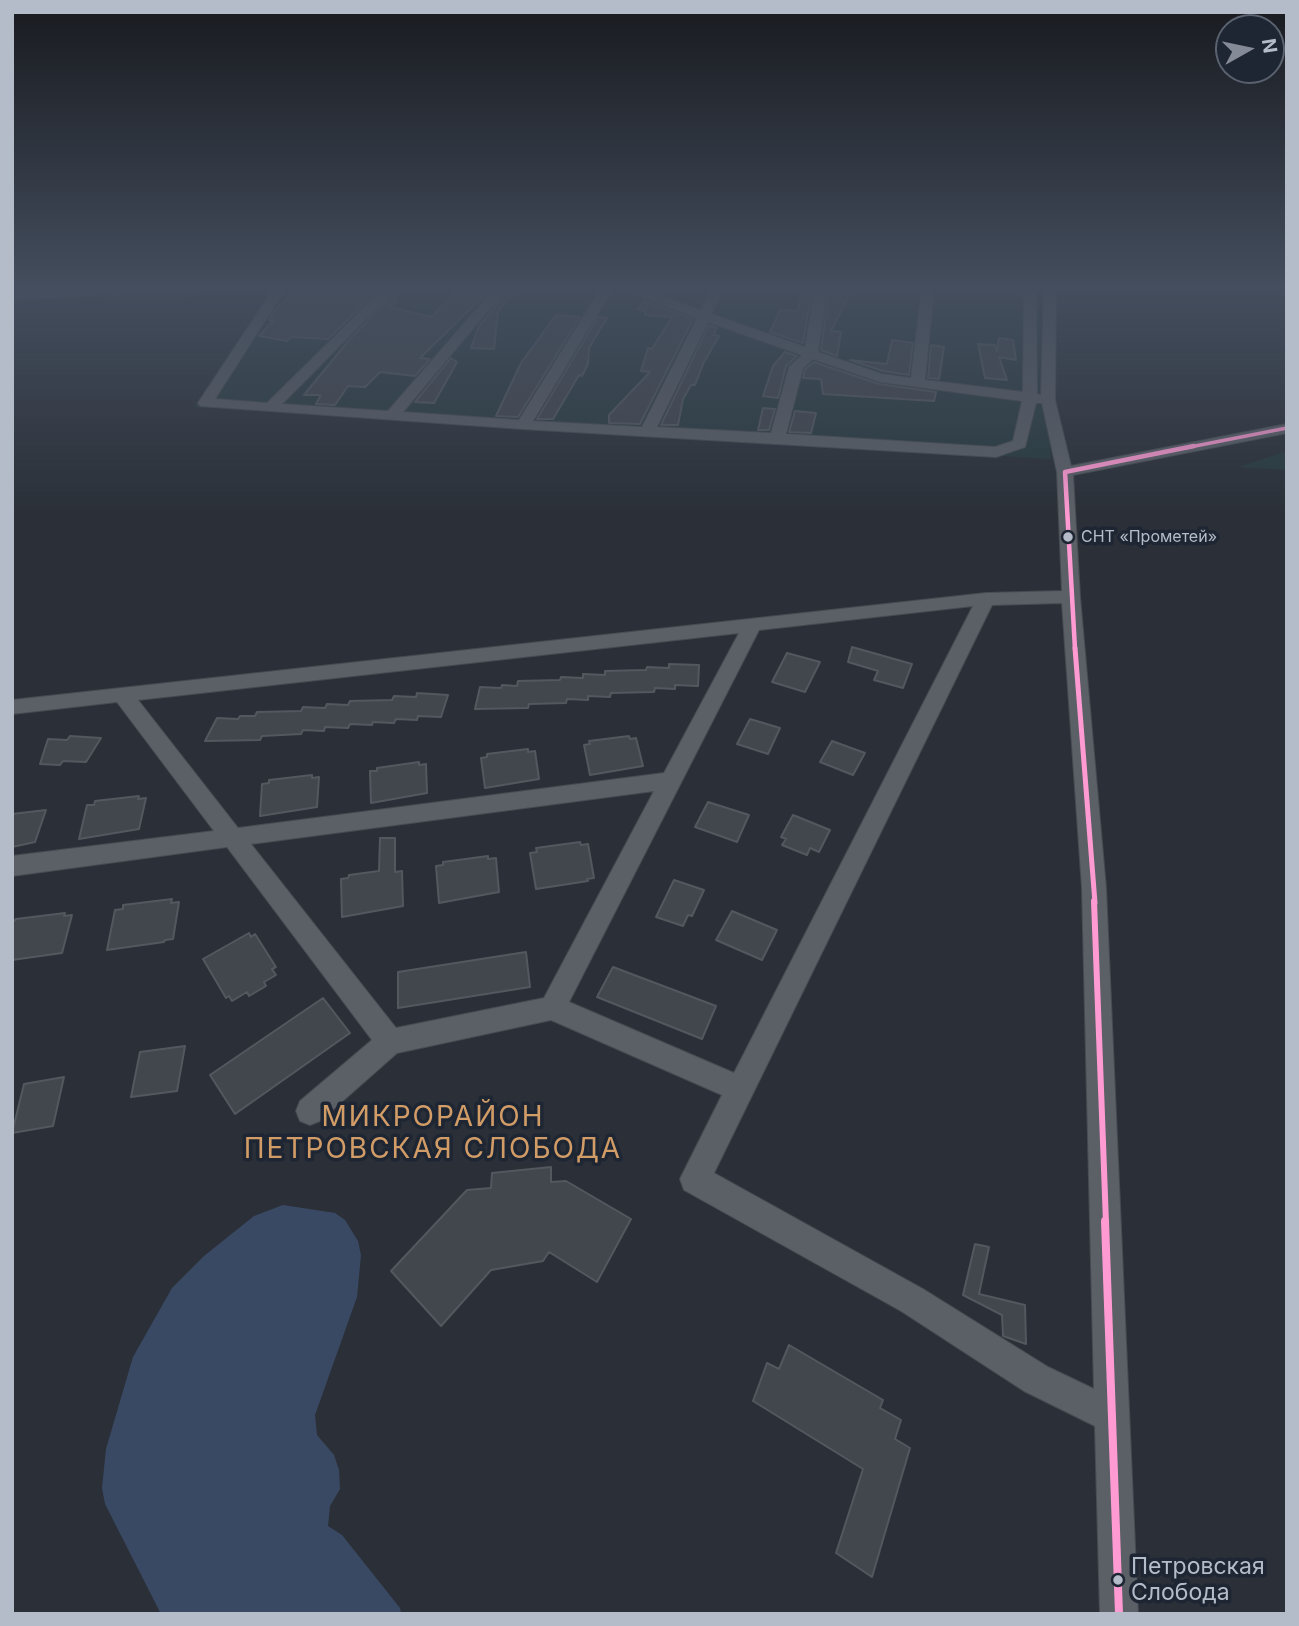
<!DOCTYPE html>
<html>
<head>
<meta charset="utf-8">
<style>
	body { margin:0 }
	#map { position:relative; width:1299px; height:1626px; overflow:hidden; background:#2b3038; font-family:Inter,sans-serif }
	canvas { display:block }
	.frame { position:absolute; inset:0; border:14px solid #b5bcc9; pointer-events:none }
	.north { position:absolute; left:1215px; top:14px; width:70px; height:70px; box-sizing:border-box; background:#1e2633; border:2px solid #5a626f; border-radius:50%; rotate:81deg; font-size:19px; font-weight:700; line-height:28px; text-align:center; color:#b5bcc9 }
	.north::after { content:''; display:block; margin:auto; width:24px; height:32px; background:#858b96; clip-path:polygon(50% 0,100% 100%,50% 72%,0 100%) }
</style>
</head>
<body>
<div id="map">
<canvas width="1299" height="1626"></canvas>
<div class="frame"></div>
<div class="north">N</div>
</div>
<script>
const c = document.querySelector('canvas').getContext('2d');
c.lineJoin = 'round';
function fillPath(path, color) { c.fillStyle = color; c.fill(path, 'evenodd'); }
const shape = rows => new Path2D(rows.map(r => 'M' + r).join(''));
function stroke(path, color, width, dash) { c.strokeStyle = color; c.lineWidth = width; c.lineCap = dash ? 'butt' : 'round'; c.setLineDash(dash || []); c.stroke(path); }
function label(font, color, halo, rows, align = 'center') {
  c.font = font + ' Inter,sans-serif'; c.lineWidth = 7; c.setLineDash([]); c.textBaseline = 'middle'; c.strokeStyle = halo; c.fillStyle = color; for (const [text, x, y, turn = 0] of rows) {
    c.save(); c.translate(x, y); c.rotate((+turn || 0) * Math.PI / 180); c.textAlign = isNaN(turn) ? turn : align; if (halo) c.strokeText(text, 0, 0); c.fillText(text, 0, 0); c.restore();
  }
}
fillPath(shape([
	[125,288,223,288,170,302,94,299],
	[273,288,1038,288,1051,459,194,407],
	[1287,451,1287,470,1239,467]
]), '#283a3e');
fillPath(shape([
	[12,288,117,288,94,296,12,301],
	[283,1205,335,1213,345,1220,358,1241,361,1255,357,1297,315,1415,317,1435,334,1455,339,1470,340,1489,330,1506,328,1526,342,1535,400,1608,401,1614,161,1614,105,1504,102,1488,106,1449,133,1357,172,1288,204,1256,254,1216]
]), '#3a4963');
const building = shape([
	[299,288,380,288,328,339,291,337,287,341,259,336,273,321,269,320,275,310,299,288],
	[400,288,406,288,393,300,397,301,389,307,432,317,458,288,492,288,420,358,430,359,415,376,380,372,365,387,348,386,335,405,316,404,321,395,304,395,349,340,400,288],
	[510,288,517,288,498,312,494,349,471,348,479,326,510,288],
	[805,288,812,288,803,343,770,332,780,310,797,311,805,288],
	[829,289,851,291,831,331,841,332,837,356,821,350,829,289],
	[645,301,693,319,640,424,609,423,609,415,650,372,641,371,648,348,652,349,672,317,645,315,645,311,638,309,645,301],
	[556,315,580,317,518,417,496,416,521,363,556,315],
	[598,317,607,318,589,348,588,364,582,376,579,375,553,419,537,419,598,317],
	[709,325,717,328,713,335,719,336,703,364,695,385,691,385,683,399,678,425,661,425,709,325],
	[999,338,1013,340,1016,360,999,357,1007,380,985,378,978,344,995,345,997,351,999,338],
	[892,340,913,343,909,375,883,371,850,360,887,364,892,340],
	[931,345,944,347,939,379,928,378,931,345],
	[785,352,797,356,786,366,778,398,763,396,773,366,785,352],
	[451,358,457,362,434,403,415,402,451,358],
	[814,362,879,384,936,392,934,401,823,394,821,379,803,378,805,369,814,362],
	[763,408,775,409,769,430,758,430,763,408],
	[795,411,816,413,811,433,789,432,795,411],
	[852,647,912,664,903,688,874,680,878,671,848,662,852,647],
	[787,653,820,662,805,692,772,682,787,653],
	[669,664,699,665,698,686,675,685,675,689,655,688,654,692,611,693,610,697,588,696,588,700,567,699,566,703,529,704,528,708,475,709,480,687,501,688,502,685,517,686,518,681,560,680,561,677,583,678,583,674,605,675,605,671,646,670,647,667,669,668,669,664],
	[417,693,448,695,441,717,418,716,417,720,396,719,394,723,373,722,372,725,350,724,348,728,325,727,324,731,303,730,301,734,262,736,260,740,205,741,217,718,238,719,240,716,255,716,257,712,301,711,303,707,325,708,327,704,348,705,350,701,392,700,394,696,416,697,417,693],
	[750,719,780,728,768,754,737,744,750,719],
	[70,736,101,738,86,762,63,761,60,765,40,764,48,739,67,740,70,736],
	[629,736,630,739,636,738,643,766,590,775,584,745,590,744,589,741,629,736],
	[832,741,865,753,853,775,820,762,832,741],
	[528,749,528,752,535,751,539,779,485,788,481,758,487,757,487,754,528,749],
	[419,762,419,765,426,764,427,793,371,803,370,771,377,771,377,768,419,762],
	[312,775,312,778,319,777,317,807,260,816,262,784,269,783,269,780,312,775],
	[139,796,138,799,146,798,139,829,79,839,87,805,94,805,95,801,139,796],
	[708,802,749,815,737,842,695,827,708,802],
	[46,810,35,842,12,847,12,814,46,810],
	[793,815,830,830,819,852,810,848,807,855,782,845,786,839,781,837,793,815],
	[380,838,395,838,395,872,402,871,403,906,342,917,341,879,348,878,349,875,379,871,380,838],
	[580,842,581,845,588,844,594,878,587,879,588,881,536,889,530,853,537,852,536,848,580,842],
	[488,856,488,859,496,858,499,892,439,903,436,866,443,865,443,862,488,856],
	[674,880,704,890,692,916,688,915,683,926,656,917,674,880],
	[172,899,171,903,179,902,173,939,165,940,164,942,107,950,115,910,123,909,123,905,172,899],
	[732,911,777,930,762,960,716,940,732,911],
	[65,913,64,916,72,915,62,953,12,960,12,923,16,919,65,913],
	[249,933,251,937,255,934,276,967,272,969,276,975,264,982,266,986,249,996,247,992,232,1001,229,996,226,998,203,959,249,933],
	[526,952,530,987,398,1008,398,972,526,952],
	[613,967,716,1006,702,1039,597,997,613,967],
	[323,998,350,1033,235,1114,210,1075,323,998],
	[185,1046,177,1091,131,1097,140,1052,185,1046],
	[64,1077,53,1126,12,1133,24,1084,64,1077],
	[551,1167,551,1182,566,1181,631,1219,597,1282,549,1252,543,1261,491,1270,441,1326,391,1271,467,1190,491,1188,492,1173,551,1167],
	[975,1244,989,1247,979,1294,1025,1305,1026,1344,1003,1336,1002,1315,963,1295,975,1244],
	[789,1345,883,1400,880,1408,901,1420,895,1439,910,1448,872,1577,836,1553,863,1469,753,1401,767,1363,779,1369,789,1345]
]);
fillPath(building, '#42464d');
stroke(building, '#53585f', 2);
const street = shape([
	[274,288,286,288,215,399,267,403,384,288,397,288,282,404,388,411,495,288,507,288,403,412,519,420,601,288,613,288,533,421,642,427,697,318,619,288,636,288,701,310,712,288,724,288,711,314,805,347,815,288,827,288,818,352,882,374,911,378,922,288,934,288,925,380,1023,392,1024,288,1036,288,1037,394,1041,395,1044,288,1056,288,1055,400,1071,466,1287,424,1287,433,1073,475,1080,597,1106,888,1138,1614,1100,1614,1095,1426,1024,1391,901,1311,684,1190,680,1179,722,1095,551,1020,397,1053,320,1121,310,1125,300,1121,296,1111,300,1101,372,1040,227,847,12,876,12,856,214,831,117,702,12,714,12,700,986,593,1062,591,1057,472,1042,403,1036,403,1025,447,996,457,523,429,200,406,198,403,274,288],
	[708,322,802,355,789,367,771,433,657,427,708,322],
	[813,359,880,382,1022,401,1013,441,995,447,786,434,803,368,813,359],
	[1062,603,1082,888,1094,1389,1048,1367,923,1289,714,1173,992,605,1062,603],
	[973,606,734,1073,569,1002,759,630,973,606],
	[739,633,664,773,238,828,138,700,739,633],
	[654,791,544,998,396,1028,251,844,654,791]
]);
stroke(street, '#474b51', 2);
fillPath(street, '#5b5f66');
stroke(shape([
	[1185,448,1287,428]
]), '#ff9ad2', 3.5);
stroke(shape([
	[1075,649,1065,472,1194,446]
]), '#ff9ad2', 4.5);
stroke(shape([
	[1075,648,1095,903]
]), '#ff9ad2', 5);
stroke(shape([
	[1094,901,1106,1223]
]), '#ff9ad2', 6);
stroke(shape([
	[1105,1221,1119,1614]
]), '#ff9ad2', 8);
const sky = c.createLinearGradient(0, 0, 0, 515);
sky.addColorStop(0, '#181a1f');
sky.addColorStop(0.56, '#444e5e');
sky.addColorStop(1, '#444e5e00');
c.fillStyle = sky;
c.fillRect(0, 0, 1299, 515);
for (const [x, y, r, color] of [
	[1068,537,6,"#b5bcc9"],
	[1118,1580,6,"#b5bcc9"]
]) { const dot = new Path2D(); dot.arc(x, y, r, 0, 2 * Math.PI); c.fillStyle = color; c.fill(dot); stroke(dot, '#1e2633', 2.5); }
label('16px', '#b5bcc9', '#1e2633', [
	["СНТ «Прометей»",1081,537]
], 'left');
label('23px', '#b5bcc9', '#1e2633', [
	["Петровская",1131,1567],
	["Слобода",1131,1593]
], 'left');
c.letterSpacing = '2px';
label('28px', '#d29c67', '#1e2633', [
	["МИКРОРАЙОН",433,1118],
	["ПЕТРОВСКАЯ СЛОБОДА",433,1150]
]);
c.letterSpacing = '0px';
</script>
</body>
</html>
